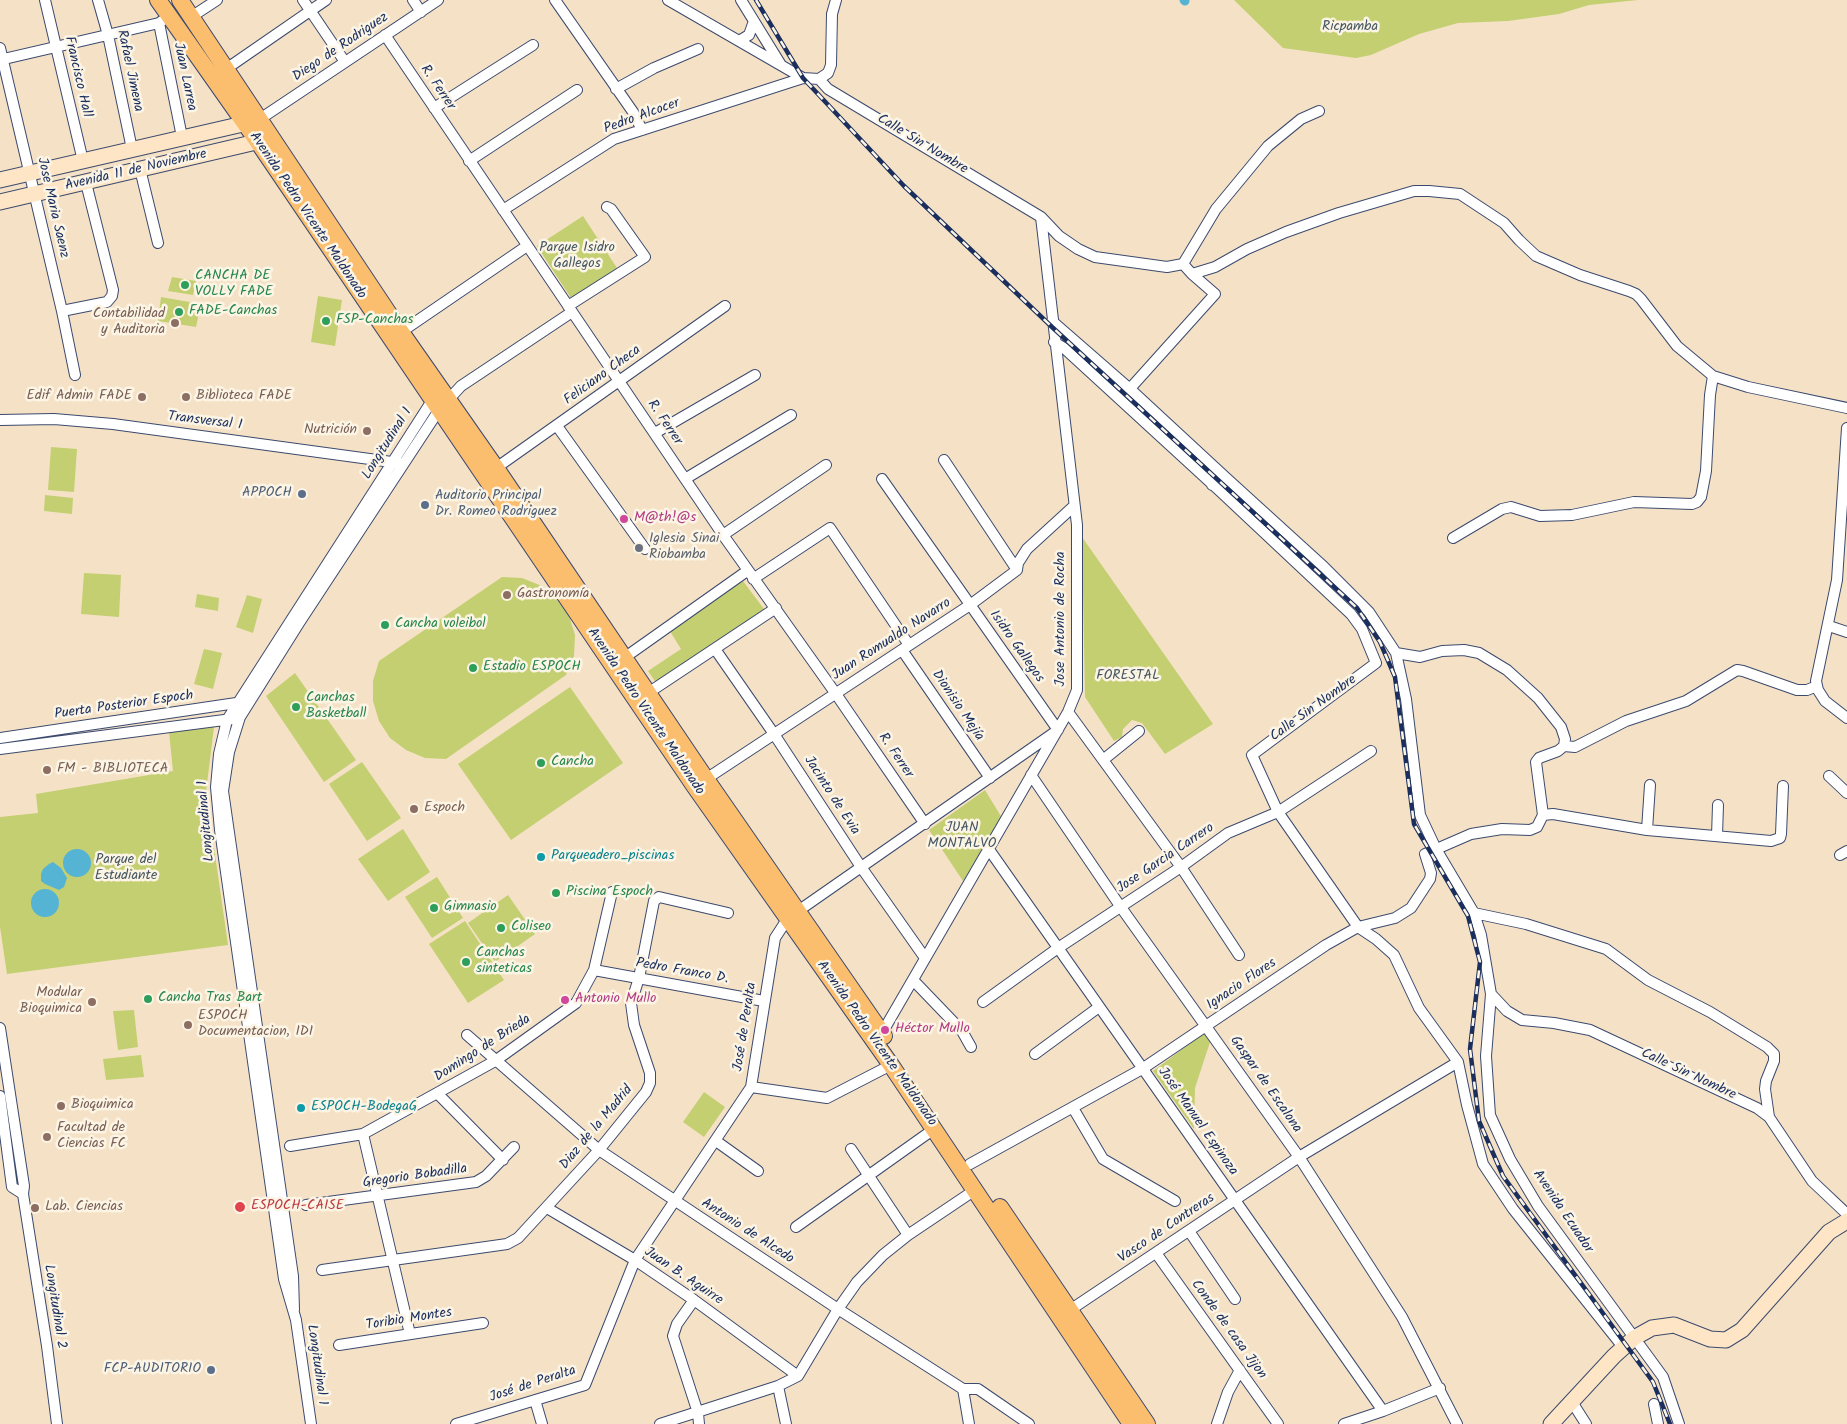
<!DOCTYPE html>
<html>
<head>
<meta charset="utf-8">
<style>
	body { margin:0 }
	canvas { display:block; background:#f5e2c6 }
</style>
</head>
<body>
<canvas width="1847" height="1424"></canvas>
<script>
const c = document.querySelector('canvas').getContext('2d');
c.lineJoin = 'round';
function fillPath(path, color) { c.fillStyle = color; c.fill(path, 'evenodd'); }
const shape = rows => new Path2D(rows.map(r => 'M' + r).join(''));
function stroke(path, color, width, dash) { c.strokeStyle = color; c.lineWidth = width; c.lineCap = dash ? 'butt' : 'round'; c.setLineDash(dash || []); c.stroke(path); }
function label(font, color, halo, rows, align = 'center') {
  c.font = font + ' Kalam,sans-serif'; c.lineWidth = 5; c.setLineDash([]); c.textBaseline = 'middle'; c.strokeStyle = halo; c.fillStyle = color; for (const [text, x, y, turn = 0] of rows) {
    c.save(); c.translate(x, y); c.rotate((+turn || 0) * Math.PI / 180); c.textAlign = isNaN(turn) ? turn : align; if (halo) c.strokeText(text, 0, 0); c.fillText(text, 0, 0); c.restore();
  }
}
fillPath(shape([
	[1234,0,1638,0,1589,5,1559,14,1508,21,1458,23,1419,34,1371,55,1356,58,1283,48],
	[583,216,617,268,571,298,537,246],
	[172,277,196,281,193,295,168,291],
	[318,296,342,300,335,346,311,342],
	[161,297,201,304,196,327,158,321],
	[51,447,77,449,74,492,48,490],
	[45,495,73,498,72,514,44,511],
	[1082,537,1213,724,1165,754,1142,723,1132,720,1123,729,1122,737,1114,741,1085,697],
	[84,573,121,575,119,617,81,614],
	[502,577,522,578,542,586,558,598,569,616,575,635,574,656,566,675,446,759,425,758,406,750,390,738,379,721,373,701,373,681,379,661],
	[740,577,770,617,661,690,648,671,681,649,668,628],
	[197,594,219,598,218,611,195,607],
	[247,595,262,599,253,633,236,627],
	[204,649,222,653,213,689,194,684],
	[295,673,356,760,324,782,266,696],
	[570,687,623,763,511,840,458,764],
	[201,727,214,727,206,792,228,945,7,974,0,927,0,817,38,813,36,794,173,771,169,732],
	[362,762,401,818,367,841,329,784],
	[985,790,1002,818,963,881,929,830],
	[403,829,430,872,388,901,358,859],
	[437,877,463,918,432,938,405,897],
	[508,895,535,934,495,962,468,923],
	[465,921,504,980,468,1003,429,944],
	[134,1010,138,1047,118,1050,113,1011],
	[1204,1033,1210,1042,1195,1088,1194,1129,1153,1071],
	[141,1055,144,1077,106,1080,103,1059],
	[704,1092,725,1107,704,1137,683,1122]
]), '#c3cf71');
fillPath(shape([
	'63 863a14 14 0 1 1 28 0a14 14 0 1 1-28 0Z',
	[53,862,61,868,67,878,64,887,59,890,45,884,41,881,41,874,43,869,49,864],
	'31 903a14 14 0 1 1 28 0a14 14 0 1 1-28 0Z'
]), '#55b3d4');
stroke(shape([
	[1184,0,1185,1]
]), '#55b3d4', 9);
const street = shape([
	[45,0,83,161],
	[98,0,108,35,132,149],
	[303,0,345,62],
	[413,0,421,12],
	[555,0,633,112,642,130],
	[668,0,803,78],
	[741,0,781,65],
	[191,17,217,0],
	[159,23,182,137],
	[385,35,723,535,836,694,925,824],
	[739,41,749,35,754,21],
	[0,48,62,311,75,375],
	[0,60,159,23,169,16],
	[226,69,326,0],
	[819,79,828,73,831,65,832,14,836,0],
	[616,89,654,68,698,49],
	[434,108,533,45],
	[260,119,438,0],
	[469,161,577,90],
	[140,169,158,243],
	[503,210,614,139,803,78,819,79,828,89,1041,217,1059,236,1078,249,1095,257,1167,267,1183,264,1216,209,1268,146,1301,119,1319,111],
	[1183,264,1192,274,1215,267,1247,249,1286,232,1339,213,1414,191,1429,191,1460,194,1504,223,1519,240,1536,256,1580,275,1629,291,1636,294,1641,299,1677,346,1713,376,1748,387,1847,408],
	[568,306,645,257,611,209,607,207],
	[62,311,107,302,112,296,113,290,86,183],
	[1052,321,1130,389,1224,476],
	[401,332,527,246],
	[1054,342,1064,348,1221,492,1351,614,1362,629,1376,663,1252,755,1278,812,1358,927,1376,939,1394,955,1419,1008,1458,1062,1467,1105,1483,1164,1513,1209,1623,1347],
	[1126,393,1215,294,1192,274],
	[0,420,54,419,113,424,399,463],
	[557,426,645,549],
	[1847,428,1837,580,1816,681,1818,690,1825,701,1847,718],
	[655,433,755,375],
	[944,460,1017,570],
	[496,468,725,306],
	[685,479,791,415],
	[1212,485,1224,476,1324,567,1369,612,1396,653,1406,699,1420,815,1436,849,1474,913,1481,935,1491,994,1486,1056,1490,1115,1510,1159,1538,1206,1663,1377,1679,1424],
	[723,535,826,465],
	[1453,538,1502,509,1511,507,1540,516,1572,515,1634,502,1692,504,1697,502,1701,497,1706,471,1710,395,1713,376],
	[753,579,830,528,909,645],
	[1829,626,1847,632],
	[715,649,774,734,861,867,925,958],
	[902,650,990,778],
	[624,658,747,571],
	[648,693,776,608],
	[1068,712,1181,867,1239,955],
	[0,738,243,702],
	[1564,746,1575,747,1626,721,1686,701,1737,670,1743,671,1797,690,1807,690,1817,686],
	[0,749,232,719],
	[1103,760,1139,731],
	[1031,775,1120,906,1299,1157,1402,1317,1457,1424],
	[1829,776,1847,793],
	[706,779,970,605,1017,570,1018,563,1027,549,1074,506],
	[1543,815,1553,814,1647,830,1771,841,1780,838,1781,834,1783,786],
	[1647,830,1650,785],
	[1717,836,1718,805],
	[988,848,1383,1411],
	[1840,855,1847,851],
	[1474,913,1526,924,1606,949,1648,980,1710,1012,1767,1047,1774,1054,1774,1061,1766,1081,1765,1089,1769,1117],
	[594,970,764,1001],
	[913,980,962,1031,971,1047],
	[1491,994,1507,1011,1522,1020,1554,1023,1590,1030,1757,1108,1769,1117,1812,1181,1847,1214],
	[983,1002,1058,948,1181,867,1228,833,1278,812,1371,751],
	[0,1028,24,1186,23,1194,47,1346,57,1424],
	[882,1033,1068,712,1077,690,1077,525,1041,217],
	[467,1035,599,1150,838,1309,963,1389,978,1389,1029,1424],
	[1035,1054,1099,1007],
	[751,1087,827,1098,891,1065],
	[438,1094,503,1160],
	[0,1096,12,1187,23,1194],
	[1073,1108,1103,1159,1175,1201],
	[363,1134,410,1334],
	[716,1141,758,1171],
	[290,1146,363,1134,495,1061,576,1003,594,970,612,892],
	[851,1149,908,1235],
	[970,1164,1142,1069,1326,945,1358,927,1395,918,1411,908,1430,879,1431,873,1425,854,1471,834,1502,829,1530,830,1537,827,1543,815,1536,762,1539,758,1558,751,1564,746,1565,739,1561,727,1538,698,1507,670,1479,653,1464,650,1442,651,1420,657,1396,653],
	[306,1205,476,1182,486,1176,514,1147],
	[547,1208,635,1260,694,1300,798,1376],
	[796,1227,934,1129],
	[1189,1231,1235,1299],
	[1156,1253,1278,1424],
	[322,1270,493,1246,507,1244,518,1238,599,1150,646,1092,650,1083,650,1073,634,1025,631,1003,639,978,654,901,659,897,728,913],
	[694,1300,677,1324,673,1336,698,1413,699,1424],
	[294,1310,293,1276,223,791,229,752,240,717,299,623,439,410,461,386,572,312],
	[1070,1310,1299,1157,1458,1062],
	[339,1345,483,1323],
	[778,1386,786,1424],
	[963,1389,969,1424],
	[535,1400,542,1424],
	[1572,1402,1586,1424],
	[1654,1404,1658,1424],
	[311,1424,296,1320,284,1279,220,830,216,787,219,754,227,720,435,396],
	[456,1424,585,1385,635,1260,751,1087,775,938,788,918,1058,730,882,479],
	[660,1424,778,1386,798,1376,838,1309,857,1282,883,1255,908,1235,975,1190],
	[1217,1424,1228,1392,1240,1370],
	[1344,1424,1383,1411,1440,1388]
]);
const secondary = shape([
	[0,180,256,121],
	[0,202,269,139],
	[1551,1424,1614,1356,1634,1338,1652,1328,1674,1325,1710,1339,1726,1340,1742,1330,1829,1232,1847,1221]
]);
const primary = shape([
	[158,0,258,142,695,787,891,1065,1131,1424],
	[180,0,401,332,496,468,706,779,884,1036],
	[1000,1207,1147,1424]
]);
stroke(street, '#3c4a6e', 12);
stroke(secondary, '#3c4a6e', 17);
stroke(primary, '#3c4a6e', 18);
stroke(street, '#fff', 10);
stroke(secondary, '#fde5c5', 15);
stroke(primary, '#fbbd6e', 16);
const rail = shape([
	[756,0,803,78,904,186,1052,327,1357,608,1380,642,1395,677,1414,824,1468,916,1480,962,1470,1049,1479,1121,1503,1176,1653,1382,1670,1424]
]);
stroke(rail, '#1b2f5e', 4.5);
stroke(rail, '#fcf5e5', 2.5, [8]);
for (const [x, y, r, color] of [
	[185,285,5,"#2e9e5b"],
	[179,312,5,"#2e9e5b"],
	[326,321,5,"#2e9e5b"],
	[175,323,5,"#8d6e63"],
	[142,397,5,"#8d6e63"],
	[186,397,5,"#8d6e63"],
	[367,431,5,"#8d6e63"],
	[302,494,5,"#5c6f8a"],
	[425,505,5,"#5c6f8a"],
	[624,519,5,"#d1479c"],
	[639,548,5,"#6b7280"],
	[507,595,5,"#8d6e63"],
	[385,625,5,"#2e9e5b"],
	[473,668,5,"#2e9e5b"],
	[296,707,5,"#2e9e5b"],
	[541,763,5,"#2e9e5b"],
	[47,770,5,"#8d6e63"],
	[414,809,5,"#8d6e63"],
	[541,857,5,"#0f9aa8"],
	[556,893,5,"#2e9e5b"],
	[434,908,5,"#2e9e5b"],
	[501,928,5,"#2e9e5b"],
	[466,962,5,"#2e9e5b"],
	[148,999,5,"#2e9e5b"],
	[565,1000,5,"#d1479c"],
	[92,1002,5,"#8d6e63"],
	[188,1025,5,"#8d6e63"],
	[885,1030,5,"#d1479c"],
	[61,1106,5,"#8d6e63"],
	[301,1108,5,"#0f9aa8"],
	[47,1137,5,"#8d6e63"],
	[240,1207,6,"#e0444e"],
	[35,1208,5,"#8d6e63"],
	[211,1370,5,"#5c6f8a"]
]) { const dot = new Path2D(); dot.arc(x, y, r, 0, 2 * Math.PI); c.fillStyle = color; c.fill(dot); stroke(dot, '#fcf5e5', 2); }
label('14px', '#455763', '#fcf5e5', [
	["Ricpamba",1350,28],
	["Parque Isidro",577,249],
	["Gallegos",577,265],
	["FORESTAL",1128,677],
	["JUAN",962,829],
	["MONTALVO",962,845],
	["Parque del",126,861],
	["Estudiante",126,877]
]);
label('14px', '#1b2f5e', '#fcf5e5', [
	["Diego de Rodriguez",341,48,-34],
	["Rafael Jimena",129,71,78],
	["Francisco Hall",77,77,77],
	["Juan Larrea",184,77,78],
	["R. Ferrer",437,88,56],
	["Pedro Alcocer",642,117,-20],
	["Calle Sin Nombre",922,145,31],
	["Avenida 11 de Noviembre",136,171,-13],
	["Jose Maria Saenz",52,208,77],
	["Avenida Pedro Vicente Maldonado",307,216,56],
	["Feliciano Checa",603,376,-36],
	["Transversal 1",205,422,7],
	["R. Ferrer",664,423,56],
	["Longitudinal 1",388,444,-58],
	["Jose Antonio de Rocha",1062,619,-90],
	["Juan Romualdo Navarro",892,640,-33],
	["Isidro Gallegos",1016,647,55],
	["Puerta Posterior Espoch",124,706,-8],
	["Dionisio Mejía",957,706,56],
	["Calle Sin Nombre",1314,709,-36],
	["Avenida Pedro Vicente Maldonado",645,712,56],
	["R. Ferrer",895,756,56],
	["Jacinto de Evia",831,796,57],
	["Longitudinal 1",207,821,-95],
	["Jose Garcia Carrero",1166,859,-34],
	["Pedro Franco D.",682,972,10],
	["Ignacio Flores",1242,985,-34],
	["José de Peralta",746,1027,-81],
	["Avenida Pedro Vicente Maldonado",876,1044,55],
	["Domingo de Brieda",483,1049,-33],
	["Calle Sin Nombre",1688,1075,25],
	["Gaspar de Escalona",1265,1085,55],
	["José Manuel Espinoza",1197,1122,55],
	["Diaz de la Madrid",597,1128,-50],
	["Gregorio Bobadilla",415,1177,-8],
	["Avenida Ecuador",1562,1212,56],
	["Vasco de Contreras",1167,1229,-34],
	["Antonio de Alcedo",747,1232,33],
	["Juan B. Aguirre",683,1277,34],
	["Longitudinal 2",54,1307,81],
	["Toribio Montes",409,1320,-9],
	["Conde de casa Jijon",1228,1330,54],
	["Longitudinal 1",316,1365,82],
	["José de Peralta",533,1385,-18]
]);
label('14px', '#27864d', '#fcf5e5', [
	["CANCHA DE",195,277],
	["VOLLY FADE",195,293],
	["FADE-Canchas",189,312],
	["FSP-Canchas",336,321],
	["Cancha voleibol",395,625],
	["Estadio ESPOCH",483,668],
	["Canchas",306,699],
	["Basketball",306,715],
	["Cancha",551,763],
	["Piscina Espoch",566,893],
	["Gimnasio",444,908],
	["Coliseo",511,928],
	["Canchas",476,954],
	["sinteticas",476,970],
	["Cancha Tras Bart",158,999]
], 'left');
label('14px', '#785e54', '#fcf5e5', [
	["Contabilidad",165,315,"right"],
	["y Auditoria",165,331,"right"],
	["Edif Admin FADE",132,397,"right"],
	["Biblioteca FADE",196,397],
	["Nutrición",357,431,"right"],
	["Gastronomía",517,595],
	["FM - BIBLIOTECA",57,770],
	["Espoch",424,809],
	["Modular",82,994,"right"],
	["Bioquimica",82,1010,"right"],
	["ESPOCH",198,1017],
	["Documentacion, IDI",198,1033],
	["Bioquimica",71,1106],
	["Facultad de",57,1129],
	["Ciencias FC",57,1145],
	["Lab. Ciencias",45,1208]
], 'left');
label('14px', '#4e5e75', '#fcf5e5', [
	["APPOCH",292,494],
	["Auditorio Principal",435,497,"left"],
	["Dr. Romeo Rodriguez",435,513,"left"],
	["FCP-AUDITORIO",201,1370]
], 'right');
label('14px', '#b23c85', '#fcf5e5', [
	["M@th!@s",634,519],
	["Antonio Mullo",575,1000],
	["Héctor Mullo",895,1030]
], 'left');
label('14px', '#5b616d', '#fcf5e5', [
	["Iglesia Sinai",649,540],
	["Riobamba",649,556]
], 'left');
label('14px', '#0d838f', '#fcf5e5', [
	["Parqueadero_piscinas",551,857],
	["ESPOCH-BodegaG",311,1108]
], 'left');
label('14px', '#be3a42', '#fcf5e5', [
	["ESPOCH-CAISE",251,1207]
], 'left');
</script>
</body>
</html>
